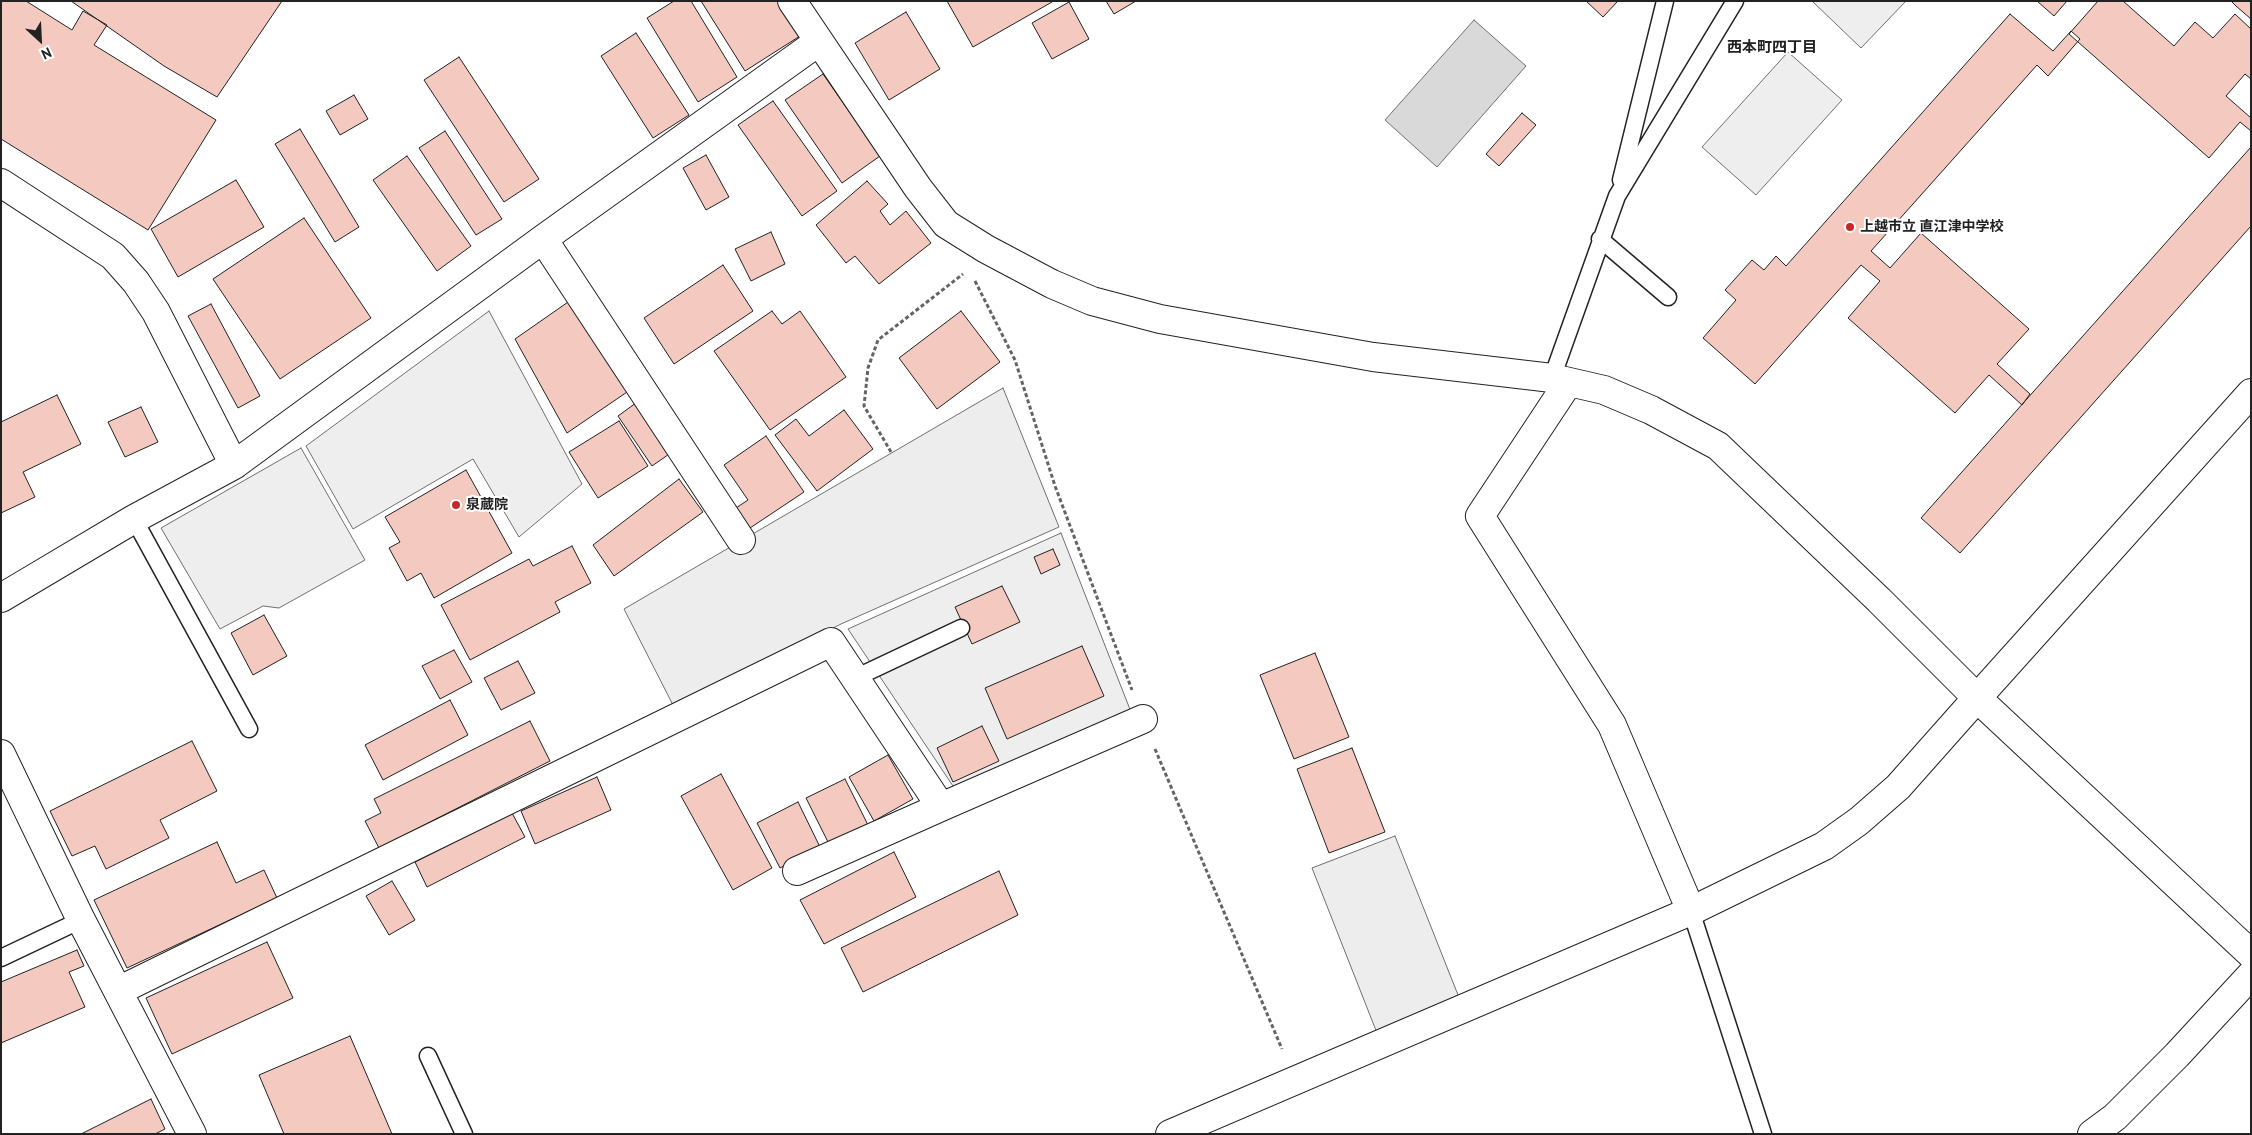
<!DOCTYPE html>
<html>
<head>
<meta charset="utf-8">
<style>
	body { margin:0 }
	#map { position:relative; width:2252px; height:1135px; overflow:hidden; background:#fff; font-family:"PT Sans",sans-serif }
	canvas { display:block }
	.frame { position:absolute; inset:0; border:2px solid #222; pointer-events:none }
	.north { position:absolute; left:15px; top:15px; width:50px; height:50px; -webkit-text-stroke:4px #fff; paint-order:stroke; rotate:155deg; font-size:14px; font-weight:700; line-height:20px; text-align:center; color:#222 }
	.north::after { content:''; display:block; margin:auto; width:18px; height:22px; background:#222; clip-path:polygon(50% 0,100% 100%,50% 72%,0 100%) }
</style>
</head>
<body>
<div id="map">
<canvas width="2252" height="1135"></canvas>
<div class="frame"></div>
<div class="north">N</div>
</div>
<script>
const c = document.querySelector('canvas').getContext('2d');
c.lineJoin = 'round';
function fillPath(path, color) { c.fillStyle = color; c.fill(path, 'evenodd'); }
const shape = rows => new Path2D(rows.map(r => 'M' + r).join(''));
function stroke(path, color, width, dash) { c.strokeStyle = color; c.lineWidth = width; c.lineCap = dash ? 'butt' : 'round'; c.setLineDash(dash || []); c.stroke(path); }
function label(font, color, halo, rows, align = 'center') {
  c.font = font + ' "PT Sans","Noto Sans JP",sans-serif'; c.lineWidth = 4; c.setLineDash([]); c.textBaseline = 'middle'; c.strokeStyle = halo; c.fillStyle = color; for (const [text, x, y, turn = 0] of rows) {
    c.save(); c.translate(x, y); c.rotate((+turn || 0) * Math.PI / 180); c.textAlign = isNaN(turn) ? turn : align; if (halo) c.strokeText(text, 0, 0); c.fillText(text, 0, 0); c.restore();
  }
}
const green = shape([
	[1812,1,1906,1,1861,48,1812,1],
	[1788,52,1842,100,1756,195,1702,147,1788,52],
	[489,311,582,484,519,537,473,459,353,529,306,446,489,311],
	[301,448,365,560,279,608,263,606,220,629,161,528,301,448],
	[1061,533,1131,712,955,789,848,629,1061,533]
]);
fillPath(green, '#eee');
stroke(green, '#6f6f6f', 1);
const parking = shape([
	[1003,388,1059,527,841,624,674,707,624,609,1003,388],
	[1395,836,1460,1000,1377,1033,1312,868,1395,836]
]);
fillPath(parking, '#ededed');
stroke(parking, '#6f6f6f', 1);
const water = shape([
	[1474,20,1526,66,1437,167,1385,120,1474,20]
]);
fillPath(water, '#d9d9d9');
stroke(water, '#6f6f6f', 1);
const building = shape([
	[1,1,26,1,72,30,83,11,107,25,94,45,216,120,148,230,1,139,1,1],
	[71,1,282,1,217,97,164,66,71,1],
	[674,1,691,1,737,77,698,102,647,18,674,1],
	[701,1,778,1,800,36,745,71,701,1],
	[947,1,1052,1,1052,2,973,47,947,1],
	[1106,1,1136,1,1114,14,1106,1],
	[1586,1,1616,1,1617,2,1603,17,1586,1],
	[2037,1,2067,1,2054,16,2037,1],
	[2098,1,2123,1,2174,46,2195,22,2213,38,2235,14,2251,29,2251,79,2245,74,2226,96,2251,118,2251,131,2240,122,2209,158,2069,34,2098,1],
	[2231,1,2251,1,2251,19,2236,6,2231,1],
	[1069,2,1089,39,1052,59,1032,23,1069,2],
	[906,12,940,69,889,100,855,43,906,12],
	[2010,14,2053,51,2071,31,2080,39,2048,76,2037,65,1871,251,1890,268,1921,233,2029,329,1997,364,2030,394,2022,405,1989,375,1955,413,1848,318,1880,281,1861,265,1755,384,1703,338,1736,300,1725,290,1752,260,1764,270,1776,256,1786,266,2010,14],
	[636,33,689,115,653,138,601,56,636,33],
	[459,57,539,179,504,202,424,80,459,57],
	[823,74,880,156,842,183,785,100,823,74],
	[354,95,368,119,340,135,326,111,354,95],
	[773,101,837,191,802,216,738,125,773,101],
	[1522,113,1536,125,1499,166,1486,154,1522,113],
	[300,129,359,227,335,242,275,144,300,129],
	[445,131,502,219,476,235,419,148,445,131],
	[2251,147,2251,226,1960,553,1921,518,2251,147],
	[706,155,729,197,706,210,683,168,706,155],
	[407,156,471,246,437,271,373,180,407,156],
	[236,180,264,227,178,277,151,229,236,180],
	[867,181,888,204,880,211,890,225,906,211,931,243,879,284,855,256,846,263,816,225,867,181],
	[304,218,371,318,280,379,213,279,304,218],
	[771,232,785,264,751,281,735,249,771,232],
	[723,265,753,311,674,364,644,318,723,265],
	[571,300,630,390,567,433,515,339,571,300],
	[211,304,260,396,238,408,188,316,211,304],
	[772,311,782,324,800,311,846,377,770,430,714,351,772,311],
	[961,311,1000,362,937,409,899,358,961,311],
	[57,395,81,444,23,472,35,497,1,513,1,422,57,395],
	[640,400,675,450,652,466,618,416,640,400],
	[141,407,158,442,125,457,108,422,141,407],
	[844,410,873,449,817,491,775,435,796,419,809,436,844,410],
	[619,421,648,466,598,498,569,452,619,421],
	[766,436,804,492,750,528,736,508,748,500,724,465,766,436],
	[466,470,512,553,434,598,421,573,407,581,389,548,400,542,385,517,466,470],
	[679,479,703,512,614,576,593,545,679,479],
	[572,546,591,583,555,602,560,612,470,660,441,605,529,559,533,566,572,546],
	[1053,549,1060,565,1041,574,1034,557,1053,549],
	[1002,586,1020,622,972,644,955,607,1002,586],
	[264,615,287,656,253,675,231,633,264,615],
	[1082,646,1104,696,1007,739,985,688,1082,646],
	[454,650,472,682,440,699,422,666,454,650],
	[1315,653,1349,737,1294,759,1260,675,1315,653],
	[518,661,535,693,501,710,484,678,518,661],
	[450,700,468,735,383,780,365,745,450,700],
	[530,721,550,761,379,848,365,821,381,813,374,799,530,721],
	[982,726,999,761,953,782,937,748,982,726],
	[192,741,217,791,160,820,169,838,106,869,95,846,72,856,50,811,192,741],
	[1352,748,1385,832,1329,853,1297,769,1352,748],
	[888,755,913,799,874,821,849,777,888,755],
	[721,774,772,868,733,890,681,796,721,774],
	[597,777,611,810,535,844,521,811,597,777],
	[845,779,868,825,829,844,806,798,845,779],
	[798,802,820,847,780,868,757,823,798,802],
	[512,813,525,837,427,887,415,862,512,813],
	[217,842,236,883,264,870,277,898,127,968,94,900,217,842],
	[894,852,916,897,824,944,800,900,894,852],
	[999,871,1018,915,863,992,841,948,999,871],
	[392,881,415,920,389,935,366,896,392,881],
	[267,942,293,998,172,1054,146,998,267,942],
	[77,950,84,966,69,972,85,1007,1,1043,1,982,77,950],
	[350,1036,392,1134,284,1134,259,1075,350,1036],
	[151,1099,165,1129,155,1134,81,1134,151,1099]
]);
fillPath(building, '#f3c9c0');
stroke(building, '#222', 1);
const lane = shape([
	[1621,180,1665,1],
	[1600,239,1668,297],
	[1552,378,1617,196,1735,1],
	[134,519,249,729],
	[855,678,961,628],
	[1691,911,1763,1134],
	[1,958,81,920],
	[428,1056,464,1134]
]);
const street = shape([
	[792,1,918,188,946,224,986,249,1052,284,1092,301,1160,319,1373,357,1552,378,1604,390,1651,410,1718,446,1879,600,1977,698,1898,787,1859,821,1824,846,1691,911,1170,1134],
	[1,183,113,256,136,282,156,312,234,465],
	[543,239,741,540],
	[1568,383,1480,516,1612,725,1691,911],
	[1,598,134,519,234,465,543,239,818,42],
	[1,754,81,920,192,1134],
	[941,807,1143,719],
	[118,991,831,642,941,807,797,871]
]);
const secondary = shape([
	[2251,393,1977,698,2251,954],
	[2092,1134,2115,1117,2177,1055,2251,975]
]);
stroke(lane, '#222', 19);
stroke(street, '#222', 30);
stroke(secondary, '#222', 30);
stroke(shape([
	[975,281,1015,360,1055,486,1132,690],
	[891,452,864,406,868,368,878,340,963,274],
	[1155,749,1282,1049]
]), '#646464', 3, [4, 2.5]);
stroke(lane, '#fff', 16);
stroke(street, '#fff', 28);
stroke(secondary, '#fff', 28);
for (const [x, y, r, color] of [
	[1850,227,5,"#c62828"],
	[456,505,5,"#c62828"]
]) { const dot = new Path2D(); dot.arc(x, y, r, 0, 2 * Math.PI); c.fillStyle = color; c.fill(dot); stroke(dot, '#fff', 2); }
label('bold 14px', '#222', '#fff', [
	["上越市立 直江津中学校",1860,227],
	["泉蔵院",466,505]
], 'left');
label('bold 15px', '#222', '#fff', [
	["西本町四丁目",1772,48]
]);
</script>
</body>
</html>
